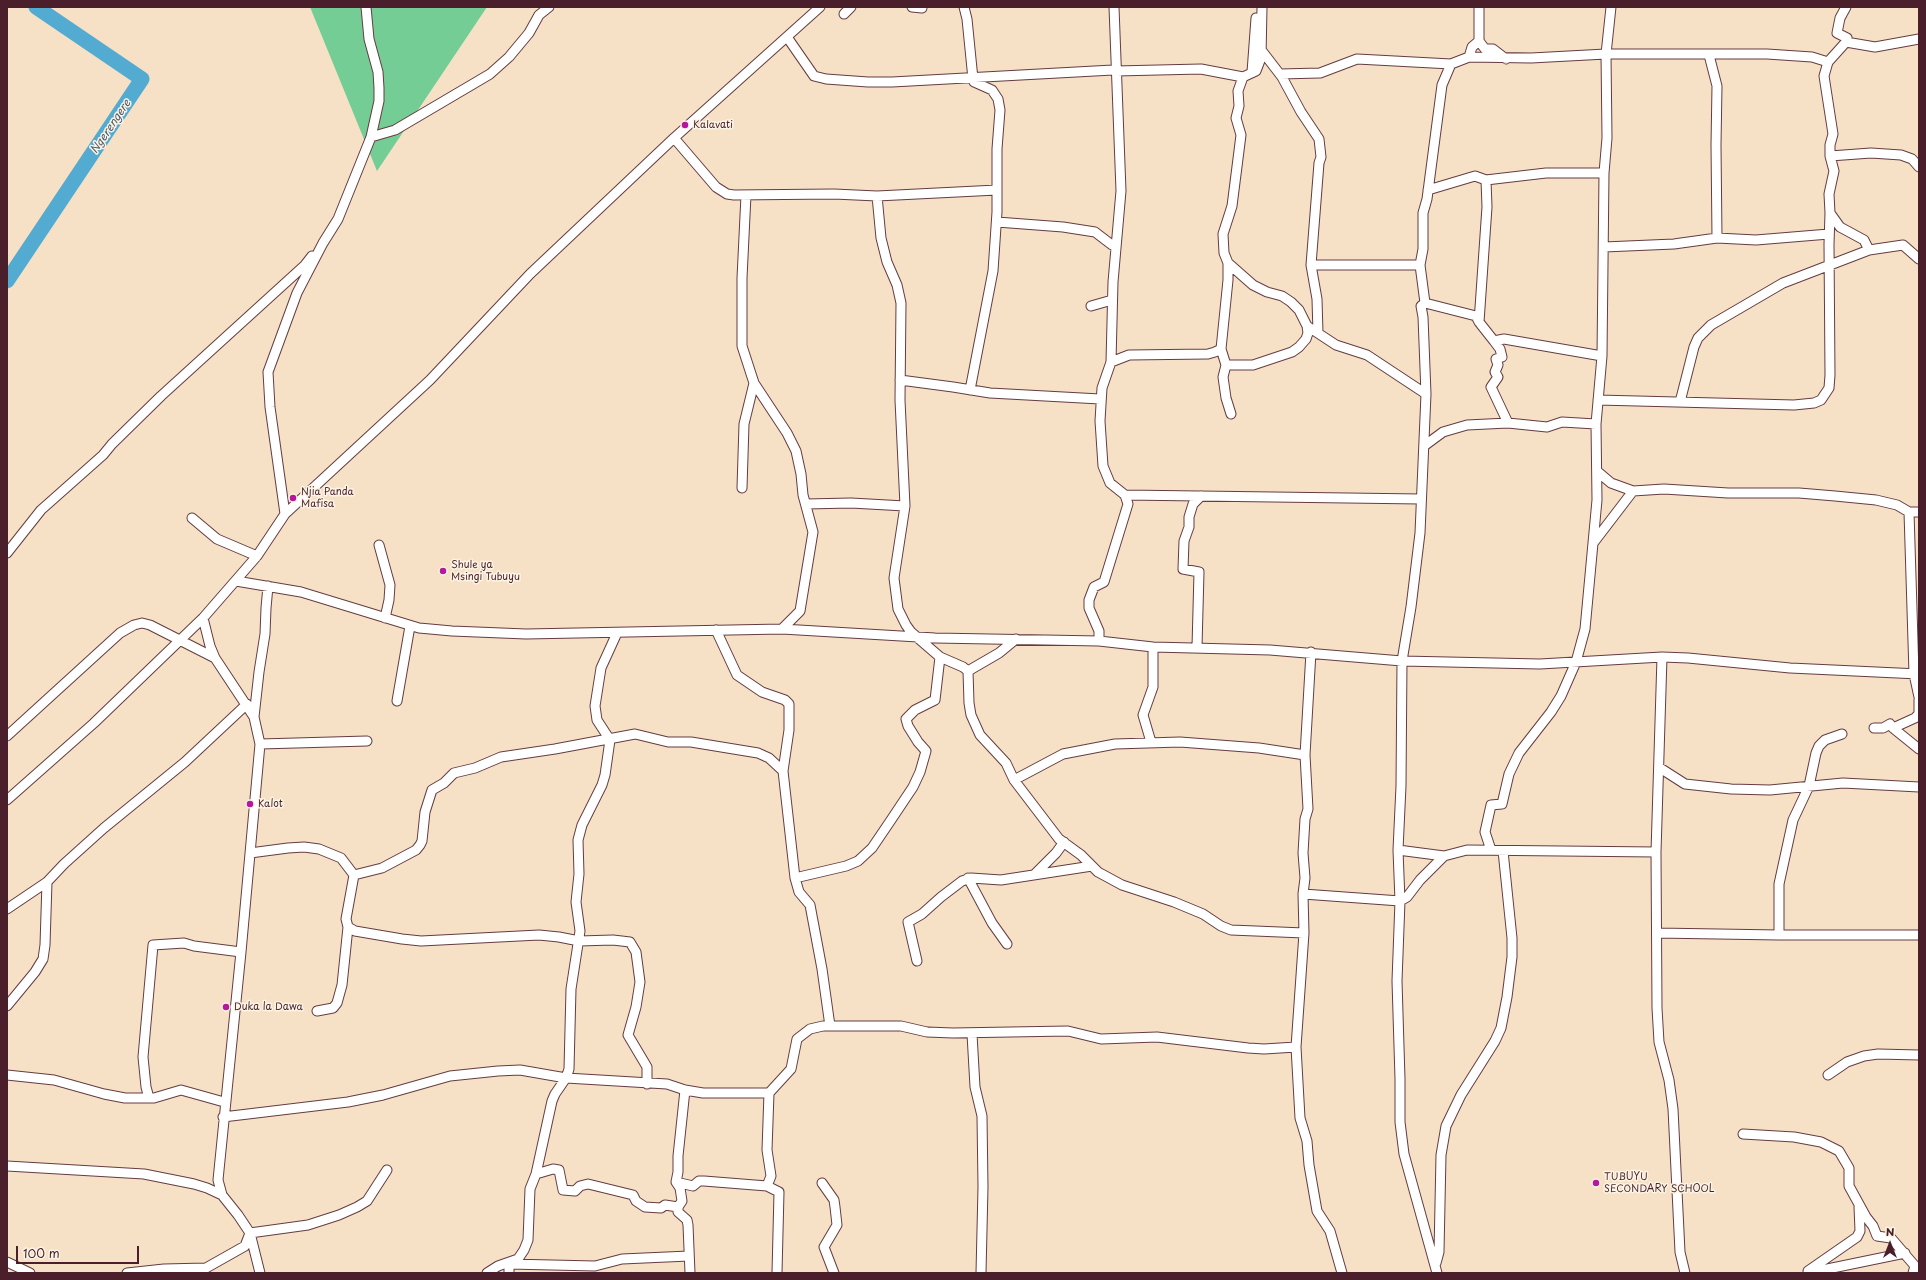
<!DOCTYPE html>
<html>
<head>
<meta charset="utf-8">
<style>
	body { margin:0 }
	#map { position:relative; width:1926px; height:1280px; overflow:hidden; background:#f6e0c6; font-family:"Playpen Sans",sans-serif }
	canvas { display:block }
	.frame { position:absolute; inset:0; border:8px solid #4a1f2b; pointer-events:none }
	.north { position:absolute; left:1870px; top:1224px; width:40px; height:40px; -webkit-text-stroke:3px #fcf5e5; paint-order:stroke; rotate:0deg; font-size:11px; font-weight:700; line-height:16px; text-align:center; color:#4a1f2b }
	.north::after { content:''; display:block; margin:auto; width:14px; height:18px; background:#4a1f2b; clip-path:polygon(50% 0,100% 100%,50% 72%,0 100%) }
	.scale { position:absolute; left:16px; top:1246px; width:123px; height:18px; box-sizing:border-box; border:2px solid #4a1f2b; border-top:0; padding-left:5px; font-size:12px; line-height:14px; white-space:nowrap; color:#4a1f2b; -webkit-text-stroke:3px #fcf5e5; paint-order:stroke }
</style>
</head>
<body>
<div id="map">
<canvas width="1926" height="1280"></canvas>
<div class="frame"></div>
<div class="north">N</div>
<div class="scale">100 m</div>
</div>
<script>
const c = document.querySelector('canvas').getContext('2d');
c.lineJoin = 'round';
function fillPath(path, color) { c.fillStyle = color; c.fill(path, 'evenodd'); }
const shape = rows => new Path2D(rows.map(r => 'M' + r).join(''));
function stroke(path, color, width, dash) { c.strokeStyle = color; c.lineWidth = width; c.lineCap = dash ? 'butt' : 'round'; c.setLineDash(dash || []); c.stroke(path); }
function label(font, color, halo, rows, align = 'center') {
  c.font = font + ' "Playpen Sans",sans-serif'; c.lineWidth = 3; c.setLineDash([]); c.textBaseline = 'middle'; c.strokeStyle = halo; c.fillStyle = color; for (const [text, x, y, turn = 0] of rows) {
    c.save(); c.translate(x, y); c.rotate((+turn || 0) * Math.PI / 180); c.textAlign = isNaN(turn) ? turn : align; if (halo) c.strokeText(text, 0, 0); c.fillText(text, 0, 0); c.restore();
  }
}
fillPath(shape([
	[310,7,487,7,377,171]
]), '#73cd94');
stroke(shape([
	[7,281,142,79,36,7]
]), '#54abd1', 15);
const street = shape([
	[912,7,922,8],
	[964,7,967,19,973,79,974,82,992,90,998,99,1000,110,997,149,997,212,993,271,970,390],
	[1846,7,1840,18,1837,33,1847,38,1846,42,1828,62,1824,76,1833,134,1830,145,1830,156,1834,171,1829,194,1830,213,1840,227,1864,240,1869,250,1903,245,1919,259],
	[844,14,851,7],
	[787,37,814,76,826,79,868,82,892,82,1113,70],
	[1479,41,1485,49,1493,49,1506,59],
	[1846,42,1875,47,1919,39],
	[1262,51,1282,77,1301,112,1319,139,1321,157,1319,163,1311,265,1317,299,1318,333],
	[1709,55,1717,86,1716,145,1717,238],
	[1469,57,1531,58,1606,54,1767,54,1812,57,1828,62],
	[1116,71,1201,69,1243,77],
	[1252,72,1256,18],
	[1280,74,1320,73,1357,59,1451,64],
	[371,137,395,130,490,74,509,57,529,33,539,15,549,7],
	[674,138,716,187,727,194,734,195,834,194,877,196,997,190],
	[1830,156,1871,153,1901,155,1912,159,1919,167],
	[1486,180,1487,207,1479,322,1494,341,1504,339,1602,356],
	[1428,190,1475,176,1486,180,1546,173,1604,173],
	[746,195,742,278,742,346,754,383,787,433,796,451,801,474,803,495,813,532,800,611,782,629],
	[877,196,881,238,887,262,897,285,901,303,900,400,905,506,894,578,898,609,906,625,911,632,940,657,963,667,968,671,969,703,971,715,980,735,1006,763,1014,780,1059,839,1081,855,1098,872,1122,885,1174,902,1203,914,1221,926,1231,930,1304,933],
	[997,222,1063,227,1095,232,1112,245],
	[1604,247,1674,244,1717,238,1756,240,1829,234],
	[1228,263,1253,285,1267,292,1282,296,1291,302,1299,310,1307,326,1336,345,1367,355,1426,394],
	[1311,265,1420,265],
	[1425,303,1476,316,1479,322],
	[1091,306,1112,300],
	[1494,341,1500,349,1502,357,1496,359,1498,365,1495,372,1498,377,1491,387,1508,423],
	[1221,349,1226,365,1223,377,1226,398,1231,414],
	[1111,362,1129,355,1208,354,1215,352,1221,349,1228,280,1228,263,1224,253,1223,234,1232,206,1241,135,1236,118,1239,106,1238,91,1243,77,1256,71,1261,58,1262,7],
	[1226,365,1253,365,1292,352,1299,347,1306,339,1308,333,1307,326],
	[900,380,953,387,990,393,1100,399],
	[1598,400,1794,405,1814,403,1821,400,1829,388,1830,375,1829,244,1830,213],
	[1680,402,1694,347,1698,338,1711,325,1783,283,1869,250],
	[1424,446,1443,432,1467,425,1508,423,1547,427,1562,422,1596,424],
	[1598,472,1611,483,1633,491,1664,489,1728,493,1799,493,1835,496,1876,500,1897,505,1909,512,1919,512],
	[742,488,744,424,754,383],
	[1125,495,1421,499],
	[806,504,851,503,905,506],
	[1909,512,1914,674,1919,697],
	[285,514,270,407,268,372,297,293,323,243,338,219,371,137,379,101,379,88,378,72,369,39,366,7],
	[192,518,217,539,257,556],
	[1594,542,1633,491],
	[379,545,390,585,389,600,385,618],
	[7,553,41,510,103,455,112,444,161,396,305,265,312,256],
	[236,581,301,592,419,628,452,631,526,634,782,629,935,638,1099,641,1153,647,1270,650,1402,661,1540,664,1662,657,1688,658,1790,668,1919,674],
	[203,618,210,646,215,658,254,717,260,744,241,952,218,1180,222,1195,238,1215,250,1233,260,1273],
	[716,630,737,675,762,692,785,700,789,704,789,730,783,771,795,878,799,892,810,905,822,969,830,1026],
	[1099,641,1099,631,1089,608,1089,600,1094,587,1104,582,1128,504,1125,495,1110,483,1103,466,1100,421,1102,388,1111,362,1113,282,1121,191,1114,7],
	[1197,647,1199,572,1183,569,1184,541,1189,527,1189,517,1193,504,1201,496],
	[1311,652,1305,755,1308,809,1305,819,1303,853,1305,878,1303,894,1304,933,1296,1047,1300,1118,1307,1141,1309,1165,1317,1211,1330,1231,1342,1273],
	[1662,657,1656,852,1657,1008,1659,1042,1669,1080,1673,1109,1680,1252,1685,1273],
	[968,671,999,653,1016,639],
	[1919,700,1919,712],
	[397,701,410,626],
	[254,717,259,672,265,634,266,608,268,586],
	[1874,728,1883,728,1890,724,1893,728,1915,718,1919,714],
	[1893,728,1919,749],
	[7,736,120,633,134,625,142,623,150,625,215,658],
	[1151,742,1143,715,1153,687,1153,647],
	[260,744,367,741],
	[1660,768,1685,784,1731,789,1770,790,1843,783,1919,787],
	[1014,780,1063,754,1115,744,1180,742,1259,748,1305,755],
	[7,800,94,723,203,618,257,556,285,514,430,380,530,274,674,138,820,7],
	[1398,850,1444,856],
	[1491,850,1485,832,1491,805,1502,804,1509,774,1519,753,1551,712,1561,696,1576,662,1585,629,1597,500,1596,424,1602,356,1604,173,1607,138,1606,54,1611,7],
	[250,853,288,848,304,847,319,849,341,858,354,875,346,919,348,927,355,931,402,939,421,941,539,935,559,937,579,941,613,940,630,942,636,952,640,982,636,1007,628,1035,647,1067,647,1084],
	[1035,874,1056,853,1064,842],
	[354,875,382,868,416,850,420,845,422,841,425,812,432,790,444,783,454,773,475,768,501,757,555,749,635,734,668,742,691,742,758,753,769,758,783,771],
	[795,878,846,866,858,861,872,848,891,820,913,787,920,772,926,751,918,742,908,726,906,719,915,710,935,700,940,657],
	[968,878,992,923,1007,944],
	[1303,894,1400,901,1407,897,1420,880,1444,856,1467,850,1656,852],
	[7,909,47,882],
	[1657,933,1779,935,1919,935],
	[1779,935,1779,884,1793,820,1809,786,1816,753,1819,746,1825,740,1842,734],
	[917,961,908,922,922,914,941,897,962,881,971,878,1001,880,1092,866],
	[7,1006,35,972,43,959,45,945,47,882,64,864,104,828,185,762,247,704],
	[317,1011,333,1008,337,1003,342,985,348,927],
	[972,1034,975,1087,982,1116,983,1187,981,1273],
	[7,1075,54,1080,104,1094,125,1098,154,1098,181,1090,224,1102],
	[1828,1075,1847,1062,1864,1056,1878,1054,1919,1055],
	[685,1090,678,1156,678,1172,676,1182,680,1188,682,1201,678,1207,678,1212,687,1220,688,1225,690,1273],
	[149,1098,146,1087,143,1057,153,945,184,943,194,946,241,952],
	[223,1117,348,1102,383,1095,450,1076,498,1071,520,1070,566,1078,667,1084,685,1090,703,1093,769,1093],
	[1743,1134,1794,1137,1821,1142,1839,1151,1849,1168,1849,1186,1866,1217,1873,1226,1877,1236,1891,1238,1915,1266,1913,1273],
	[7,1166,144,1174,194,1184,207,1188,222,1195],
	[536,1174,553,1169,559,1170,563,1190,575,1191,580,1186,588,1184,633,1195,636,1201,645,1207,661,1208,665,1205,678,1207],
	[676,1182,693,1186,699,1181,704,1181,767,1186],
	[822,1183,834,1200,835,1207,837,1225,824,1247,834,1273],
	[7,1262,30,1273],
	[1436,1263,1439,1252,1441,1155,1446,1126,1461,1095,1495,1041,1501,1028,1507,997,1512,957,1512,938,1503,851],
	[1808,1271,1857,1237,1860,1231,1859,1207],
	[127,1273,164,1269,206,1268,245,1246,250,1233,308,1225,339,1215,357,1207,367,1201,387,1170],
	[487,1273,498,1266,518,1259,524,1250,528,1240,530,1189,536,1174,552,1101,555,1094,566,1078,569,1069,571,989,580,931,576,902,579,874,578,840,582,825,602,785,605,775,610,740,597,720,595,706,601,668,617,633],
	[509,1273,509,1264,595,1266,622,1259,689,1256],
	[777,1273,779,1192,767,1186,771,1176,767,1150,769,1093,791,1069,797,1039,810,1029,823,1026,901,1026,927,1032,953,1033,1068,1031,1101,1039,1157,1037,1248,1048,1264,1049,1296,1047],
	[1437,1273,1404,1154,1400,1122,1400,1079,1397,981,1400,901,1398,850,1401,786,1402,661,1411,607,1420,533,1426,394,1423,317,1421,306,1425,303,1420,265,1423,249,1423,213,1427,199,1442,85,1451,64,1469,57,1472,47,1479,41,1479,7],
	[1808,1273,1905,1253]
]);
stroke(street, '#643c42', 11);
stroke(street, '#fff', 9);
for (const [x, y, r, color] of [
	[685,125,4,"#b5179e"],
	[293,498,4,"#b5179e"],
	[443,571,4,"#b5179e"],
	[250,804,4,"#b5179e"],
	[226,1007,4,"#b5179e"],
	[1596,1183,4,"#b5179e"]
]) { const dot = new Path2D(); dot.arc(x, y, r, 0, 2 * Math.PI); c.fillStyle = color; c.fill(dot); stroke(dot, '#fcf5e5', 1.5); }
label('10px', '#4a1f2b', '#fcf5e5', [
	["Kalavati",693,125],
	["Njia Panda",301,492],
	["Mafisa",301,504],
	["Shule ya",451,565],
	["Msingi Tubuyu",451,577],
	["Kalot",258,804],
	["Duka la Dawa",234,1007],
	["TUBUYU",1604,1177],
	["SECONDARY SCHOOL",1604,1189]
], 'left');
label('italic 11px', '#4e576d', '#fcf5e5', [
	["Ngerengere",111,127,-56]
]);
</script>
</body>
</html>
